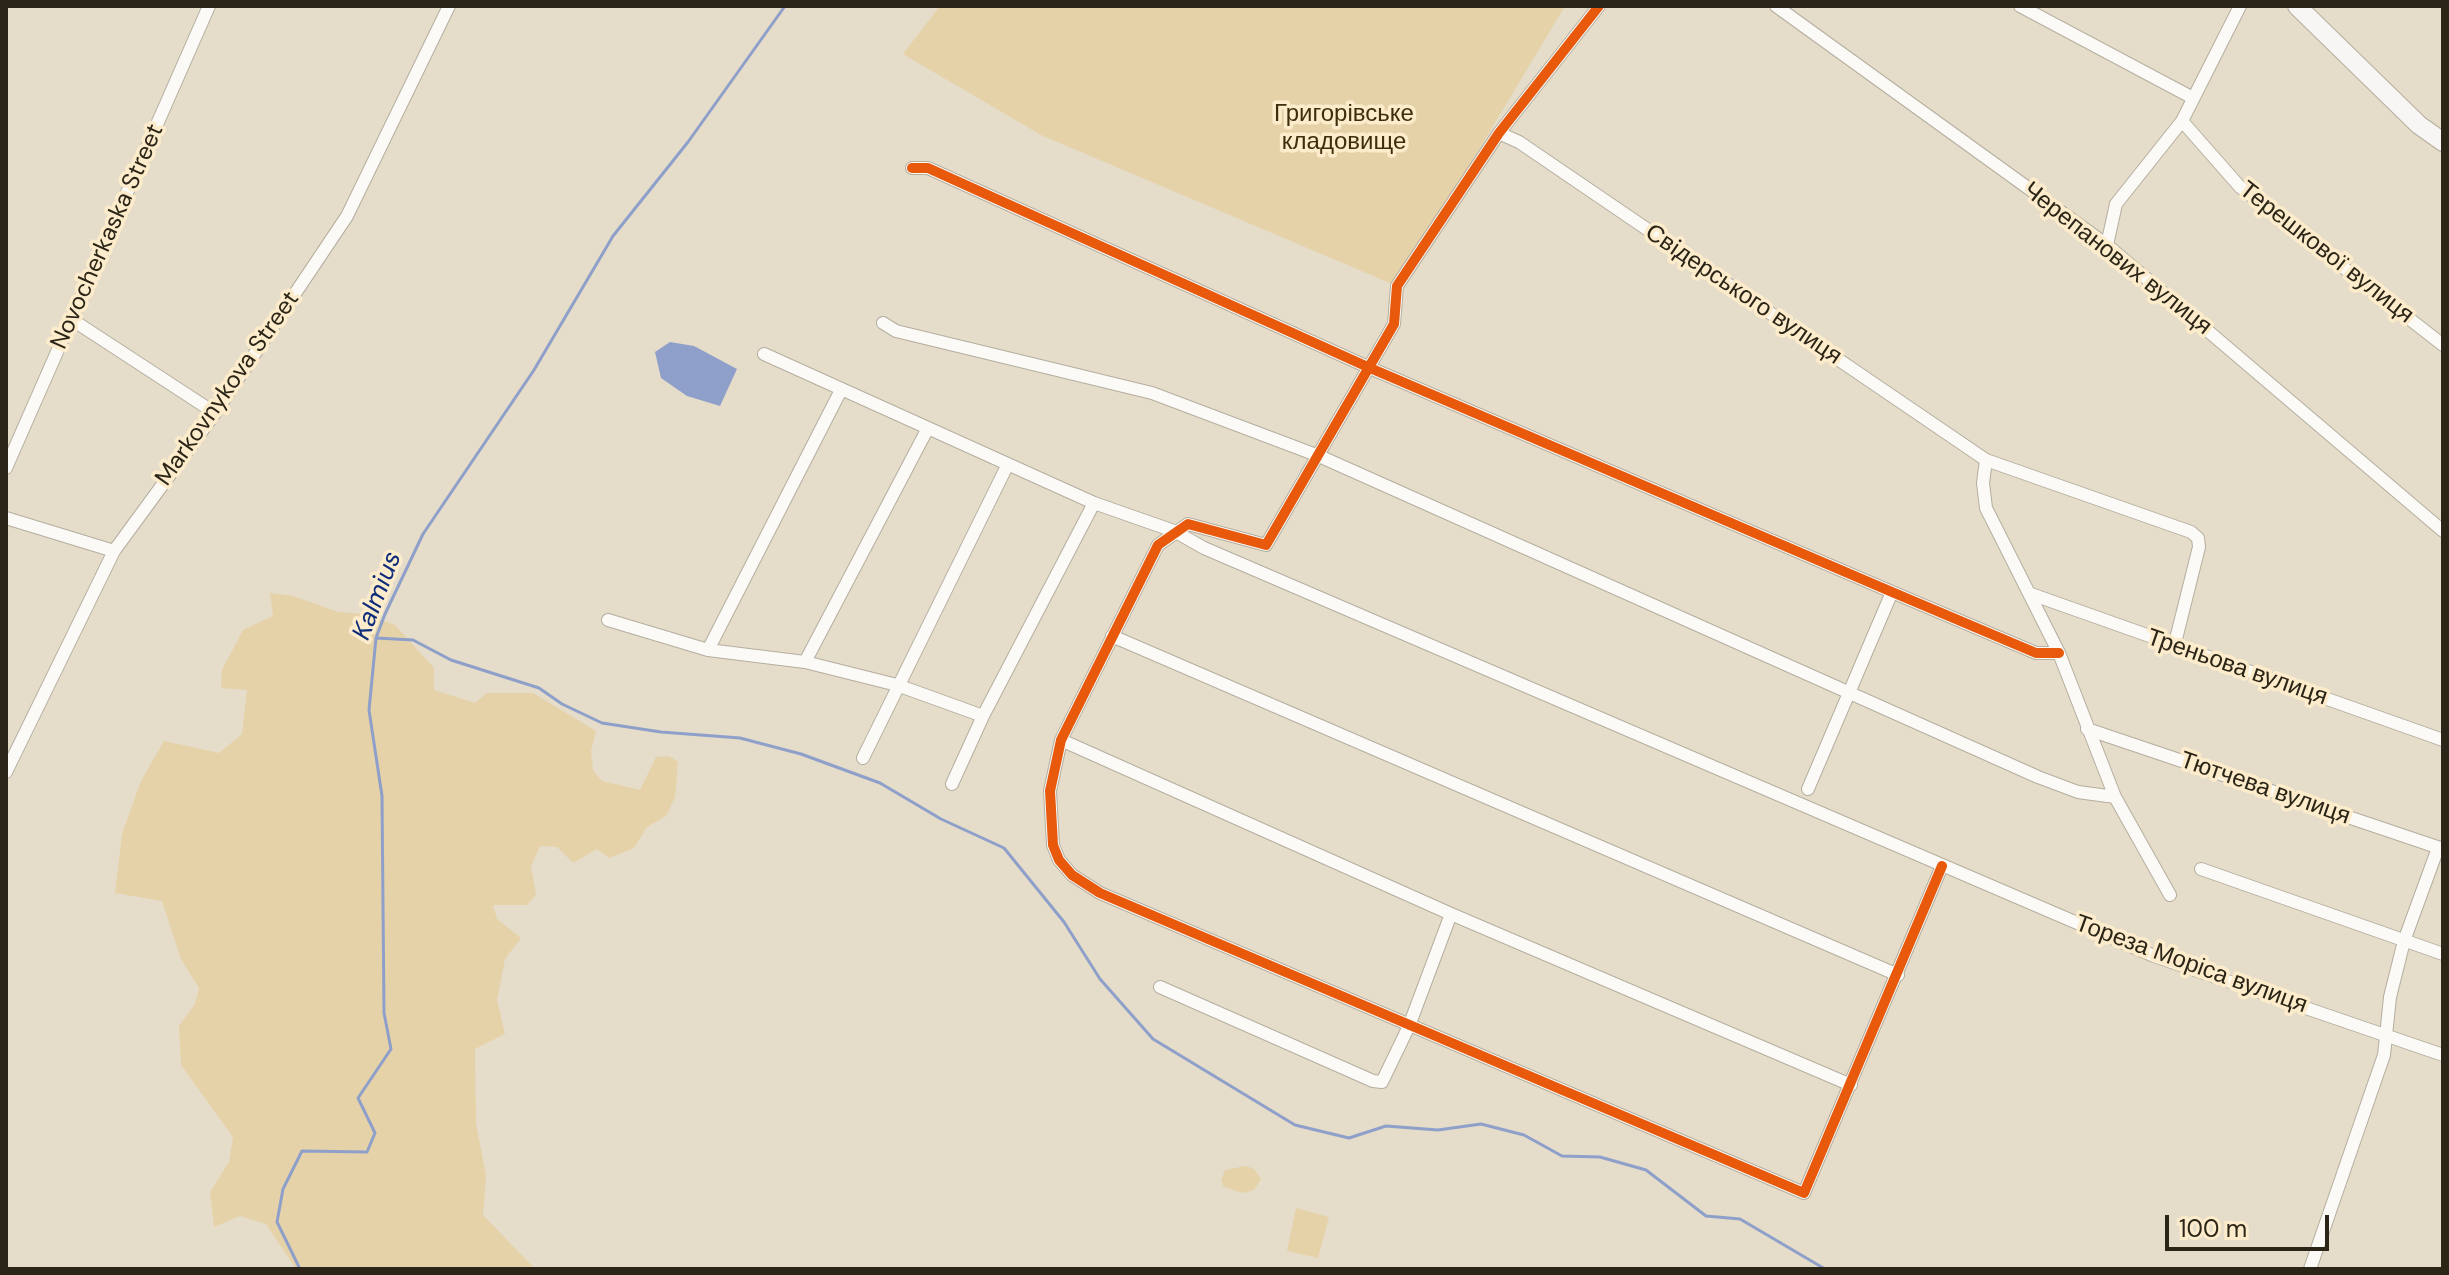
<!DOCTYPE html>
<html>
<head>
<meta charset="utf-8">
<style>
	body { margin:0 }
	#map { position:relative; width:2449px; height:1275px; overflow:hidden; background:#e5dcc9; font-family:"DM Sans",sans-serif }
	canvas { display:block }
	.frame { position:absolute; inset:0; border:8px solid #2b2518; pointer-events:none }
	.scale { position:absolute; left:2165px; top:1215px; width:164px; height:36px; box-sizing:border-box; border:4px solid #2b2518; border-top:0; padding-left:10px; font-size:24px; line-height:28px; white-space:nowrap; color:#2b2518; -webkit-text-stroke:6px #fdeccb; paint-order:stroke }
</style>
</head>
<body>
<div id="map">
<canvas width="2449" height="1275"></canvas>
<div class="frame"></div>
<div class="scale">100 m</div>
</div>
<script>
const c = document.querySelector('canvas').getContext('2d');
c.lineJoin = 'round';
function fillPath(path, color) { c.fillStyle = color; c.fill(path, 'evenodd'); }
const shape = rows => new Path2D(rows.map(r => 'M' + r).join(''));
function stroke(path, color, width, dash) { c.strokeStyle = color; c.lineWidth = width; c.lineCap = dash ? 'butt' : 'round'; c.setLineDash(dash || []); c.stroke(path); }
function label(font, color, halo, rows, align = 'center') {
  c.font = font + ' "DM Sans",sans-serif'; c.lineWidth = 7; c.setLineDash([]); c.textBaseline = 'middle'; c.strokeStyle = halo; c.fillStyle = color; for (const [text, x, y, turn = 0] of rows) {
    c.save(); c.translate(x, y); c.rotate((+turn || 0) * Math.PI / 180); c.textAlign = isNaN(turn) ? turn : align; if (halo) c.strokeText(text, 0, 0); c.fillText(text, 0, 0); c.restore();
  }
}
fillPath(shape([
	[940,6,1565,6,1397,286,1041,135,903,54],
	[270,593,293,596,338,612,365,614,395,625,434,668,434,690,475,703,487,693,533,693,596,731,591,751,593,770,602,781,640,790,656,757,669,756,678,762,675,797,666,816,647,827,634,848,609,858,597,849,573,863,557,847,540,846,531,866,536,895,527,905,493,905,497,919,521,938,505,959,497,1000,505,1034,475,1049,476,1123,486,1176,483,1215,535,1269,296,1269,266,1224,240,1216,214,1227,210,1192,229,1162,233,1137,181,1065,179,1026,195,1004,199,988,181,959,162,901,115,893,122,834,141,781,164,741,219,753,242,734,247,690,221,688,222,670,243,630,273,616],
	[1246,1166,1254,1169,1261,1179,1254,1190,1243,1193,1224,1187,1221,1181,1225,1170],
	[1296,1208,1329,1217,1318,1258,1287,1251]
]), '#e6d2a9');
fillPath(shape([
	[670,342,694,346,737,369,720,406,687,396,661,378,655,352]
]), '#8ea0ca');
stroke(shape([
	[376,638,413,640,451,660,539,688,562,704,602,723,661,732,740,738,801,754,880,783,941,819,1004,848,1064,922,1100,979,1153,1039,1295,1125,1349,1138,1386,1126,1438,1130,1481,1124,1524,1135,1562,1156,1600,1157,1646,1170,1706,1216,1740,1219,1825,1269],
	[300,1269,277,1222,283,1189,302,1151,367,1152,375,1133,358,1098,391,1049,384,1013,382,796,369,710,376,638,385,614,423,534,534,370,613,236,688,142,785,6]
]), '#8ea0ca', 3);
const street = shape([
	[1599,6,1499,133,1397,286,1394,324,1266,545,1188,524,1158,545,1061,740,1050,791,1053,845,1059,860,1072,875,1100,893,1804,1193,1942,866],
	[1776,6,2107,245,2443,531],
	[2020,6,2193,98],
	[2182,121,2240,187,2443,345],
	[1499,133,1519,142,1986,460,2191,532,2198,538,2199,547,2174,647],
	[912,168,928,168,1370,368,1892,592,2036,653,2059,653],
	[2107,245,2116,204,2182,121,2240,6],
	[71,319,215,413],
	[883,323,896,331,1152,393,1319,456,2038,777,2078,792,2115,797],
	[764,354,1094,503,1174,531,1204,548,2154,956,2443,1055],
	[1986,460,1983,483,1986,508,2059,653,2115,797,2170,895],
	[6,468,209,6],
	[6,518,114,551],
	[2031,594,2443,740],
	[608,620,708,650,805,662,897,685,983,716],
	[1112,636,1898,975],
	[708,650,841,390],
	[805,662,928,428],
	[2087,729,2443,849],
	[1061,740,1451,914,1851,1085],
	[863,758,1008,464],
	[6,772,114,551,215,413,347,216,449,6],
	[952,784,983,716,1094,503],
	[1808,789,1892,592],
	[2201,869,2443,954],
	[1160,987,1373,1081,1382,1082,1409,1026,1451,914],
	[2310,1269,2384,1055,2390,997,2404,941,2438,848]
]);
const secondary = shape([
	[2297,6,2419,125,2443,142]
]);
stroke(street, '#b5ae9f', 14);
stroke(secondary, '#b5ae9f', 20);
stroke(street, '#fbfaf7', 12);
stroke(secondary, '#f7f6f4', 18);
stroke(shape([
	[1599,6,1499,133,1397,286,1394,324,1266,545,1188,524,1158,545,1061,740,1050,791,1053,845,1059,860,1072,875,1100,893,1804,1193,1942,866],
	[912,168,928,168,1370,368,1892,592,2036,653,2059,653]
]), '#e8590c', 10);
label('24px', '#3e2e0b', '#fdeccb', [
	["Григорівське",1344,115],
	["кладовище",1344,143]
]);
label('24px', '#2b2518', '#fdeccb', [
	["Novocherkaska Street",108,237,-66],
	["Терешкової вулиця",2326,253,38],
	["Черепанових вулиця",2117,259,38],
	["Свiдерського вулиця",1743,295,34],
	["Markovnykova Street",228,389,-55],
	["Треньова вулиця",2237,668,19],
	["Тютчева вулиця",2265,789,19],
	["Тореза Моріса вулиця",2191,965,20]
]);
label('italic 26px', '#0f2c7a', '#fdeccb', [
	["Kalmius",378,596,-69]
]);
</script>
</body>
</html>
